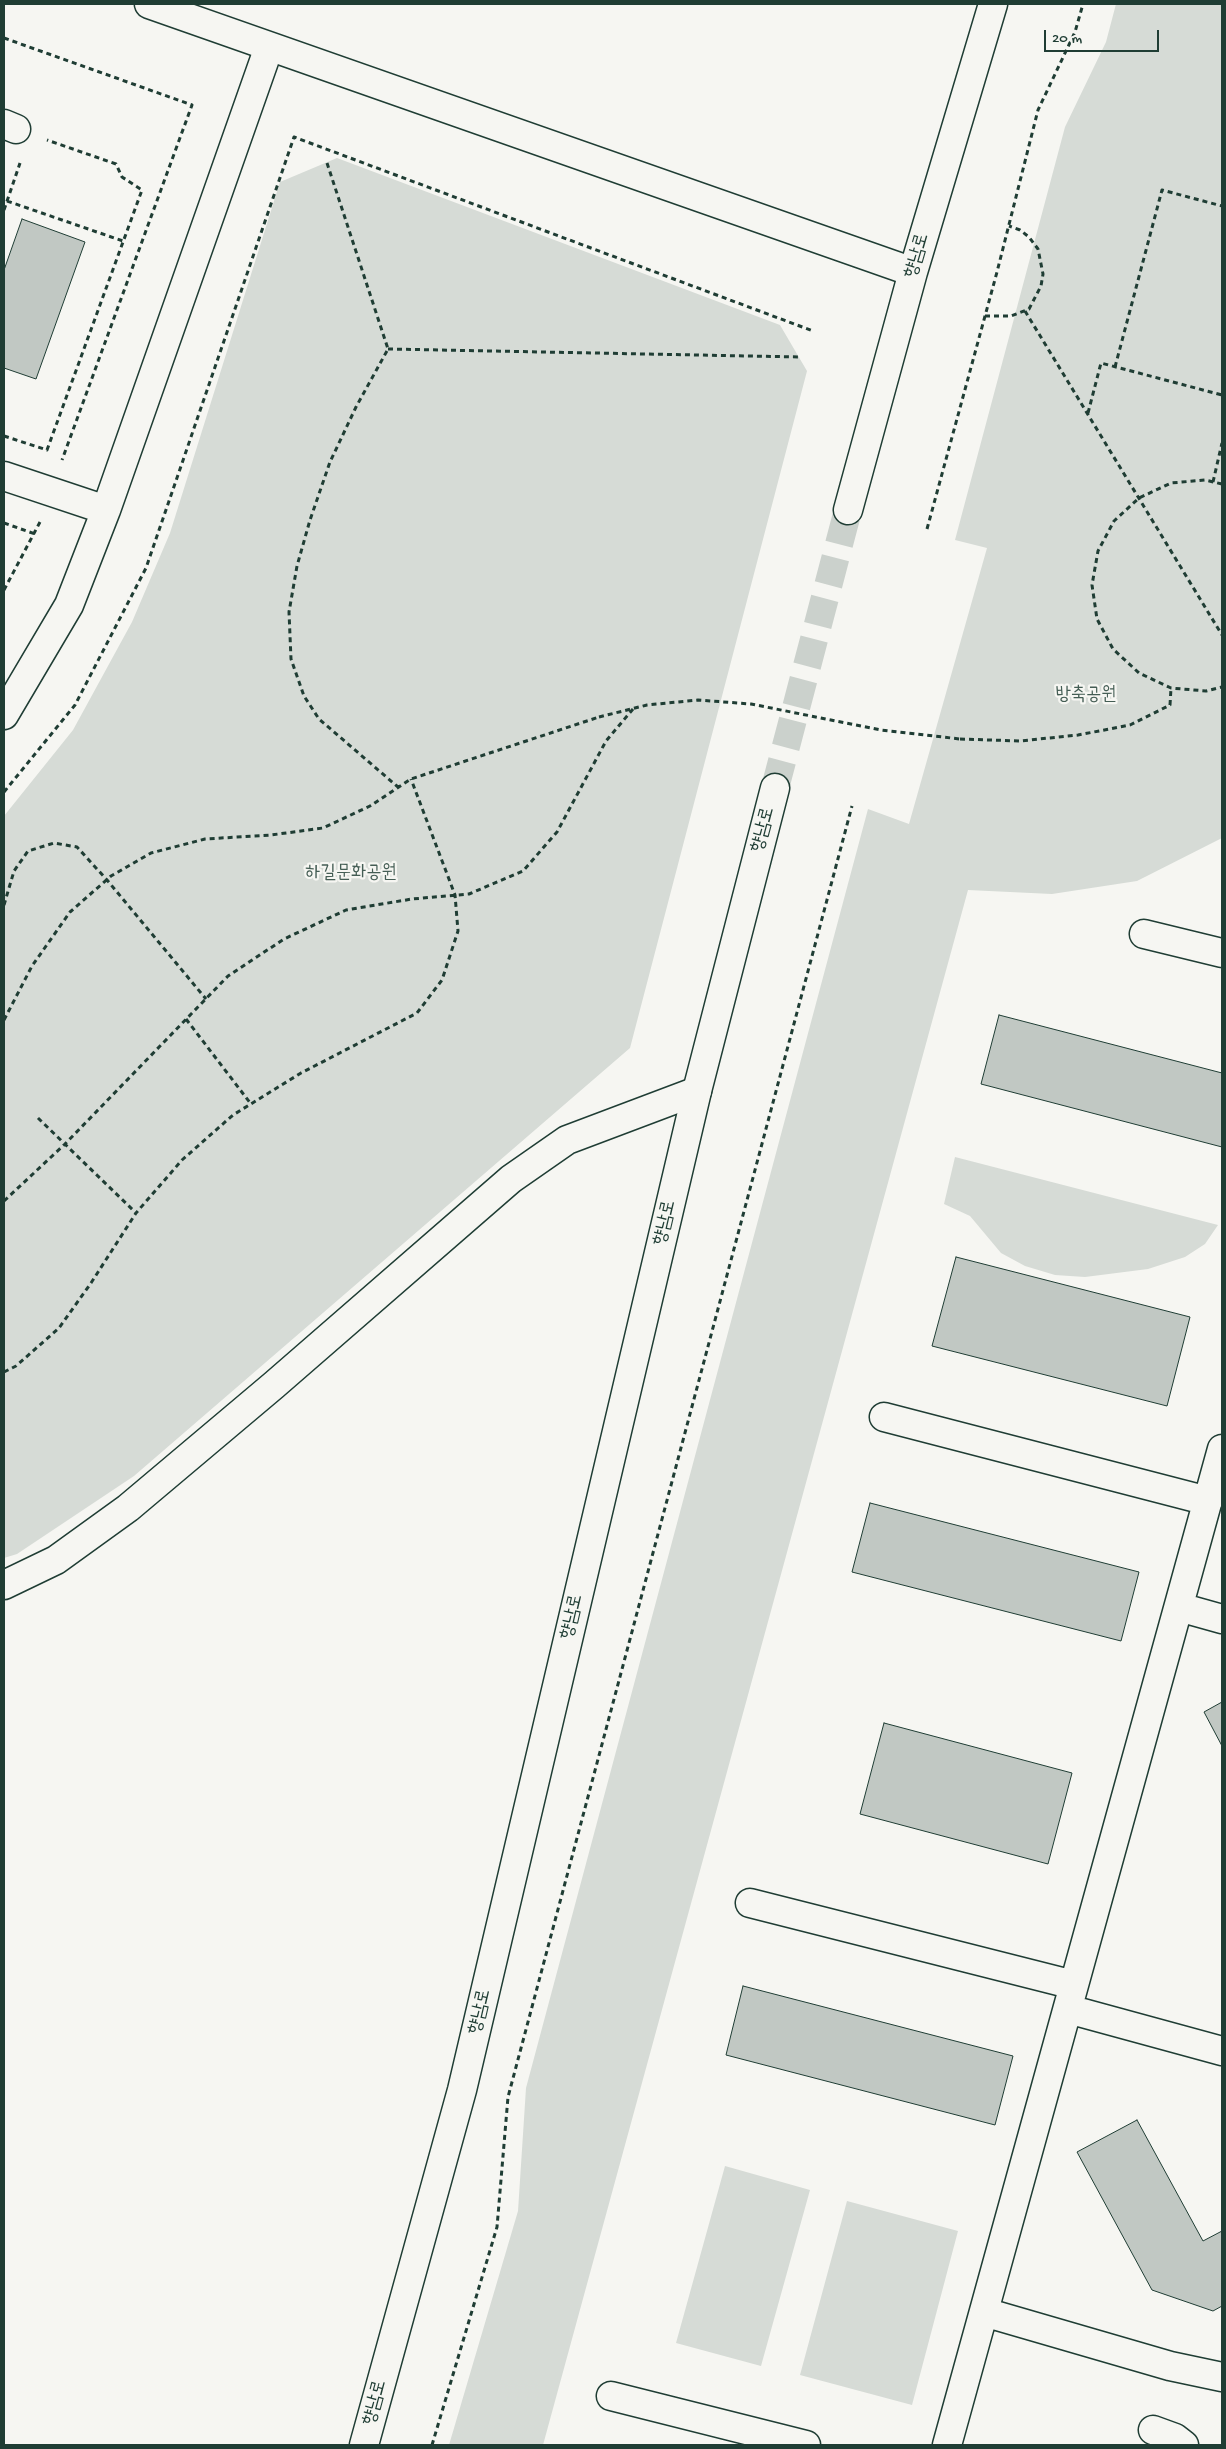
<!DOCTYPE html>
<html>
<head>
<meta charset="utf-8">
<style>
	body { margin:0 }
	#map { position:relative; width:1226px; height:2449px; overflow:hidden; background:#f6f6f2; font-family:"Gochi Hand",sans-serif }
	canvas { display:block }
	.frame { position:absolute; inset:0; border:5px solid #1f3d34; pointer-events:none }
	.scale { position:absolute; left:1044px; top:30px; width:115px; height:22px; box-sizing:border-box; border:2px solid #1f3d34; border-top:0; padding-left:6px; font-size:15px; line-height:18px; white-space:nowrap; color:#1f3d34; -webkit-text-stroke:4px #f6f6f2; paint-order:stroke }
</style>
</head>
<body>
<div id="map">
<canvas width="1226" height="2449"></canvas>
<div class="frame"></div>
<div class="scale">20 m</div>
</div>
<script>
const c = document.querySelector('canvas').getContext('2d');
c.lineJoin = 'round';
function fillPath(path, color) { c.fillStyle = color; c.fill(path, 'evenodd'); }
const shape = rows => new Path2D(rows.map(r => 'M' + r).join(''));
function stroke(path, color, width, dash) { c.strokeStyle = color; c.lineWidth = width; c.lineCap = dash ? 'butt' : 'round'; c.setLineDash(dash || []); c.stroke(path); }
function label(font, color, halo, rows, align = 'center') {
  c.font = font + ' "Gochi Hand","Poor Story",sans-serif'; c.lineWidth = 4.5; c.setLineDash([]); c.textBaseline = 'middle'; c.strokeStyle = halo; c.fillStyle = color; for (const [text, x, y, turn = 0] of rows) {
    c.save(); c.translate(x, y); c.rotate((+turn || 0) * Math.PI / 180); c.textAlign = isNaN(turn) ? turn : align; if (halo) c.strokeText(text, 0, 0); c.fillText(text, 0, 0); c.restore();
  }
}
fillPath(shape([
	[1116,4,1222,4,1222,838,1137,881,1052,894,968,890,543,2445,449,2445,518,2211,526,2088,868,809,909,824,987,548,955,540,1065,127,1106,42],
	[337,158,780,325,807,371,630,1048,134,1476,17,1554,4,1558,4,816,73,730,132,622,170,533,280,182],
	[955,1157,1218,1225,1205,1244,1185,1257,1148,1269,1085,1277,1055,1275,1025,1266,1001,1253,970,1216,944,1204],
	[725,2166,810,2190,761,2366,676,2343],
	[847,2201,958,2231,912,2405,800,2375]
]), '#d6dbd6');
const building = shape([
	[22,219,85,242,36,379,4,368,4,270,22,219],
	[999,1015,1222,1073,1222,1147,981,1084,999,1015],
	[956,1257,1190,1317,1167,1406,932,1346,956,1257],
	[870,1503,1139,1572,1121,1641,852,1572,870,1503],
	[1222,1702,1222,1746,1204,1712,1222,1702],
	[884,1723,1072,1773,1048,1864,860,1814,884,1723],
	[743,1986,1013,2056,995,2125,726,2055,743,1986],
	[1137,2120,1203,2241,1222,2231,1222,2306,1213,2311,1152,2290,1077,2152,1137,2120]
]);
fillPath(building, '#c1c8c3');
stroke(building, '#1f3d34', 1);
stroke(shape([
	[775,788,848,510]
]), '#cbd1cc', 28, [28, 14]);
const minor = shape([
	[4,124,16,129],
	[4,476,106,510],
	[4,715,69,605,106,510,269,47],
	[1144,934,1222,953],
	[884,1417,1208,1501],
	[4,1585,56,1560,128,1508,274,1385,511,1179,567,1140,697,1091],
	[1179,1607,1222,1619],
	[750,1903,1074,1985],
	[1068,2009,1222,2051],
	[984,2312,1170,2366,1222,2377],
	[611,2396,806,2445],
	[1153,2430,1175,2438,1184,2445],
	[947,2445,1222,1449]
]);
const tertiary = shape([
	[149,4,913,272],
	[848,510,913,272,993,4],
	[364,2445,462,2090,697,1091,775,788]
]);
stroke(minor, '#1f3d34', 31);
stroke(tertiary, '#1f3d34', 31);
stroke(shape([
	[4,38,192,105,62,460],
	[327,163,388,349,356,407,330,462,310,520,297,566,289,612,291,659,304,696,319,719,398,787],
	[7,201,123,241],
	[4,210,20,163],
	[1025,311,1222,635],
	[985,316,1011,316,1029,309,1041,286,1043,274,1038,249,1029,237,1020,230,1009,226],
	[388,349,800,357],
	[1115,367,1162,190,1222,206],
	[1088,413,1101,363,1222,395],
	[4,436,47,450,142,190,122,177,116,164,47,140],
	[1213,482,1222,443],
	[1222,484,1205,480,1171,483,1139,498,1114,521,1098,551,1092,585,1097,619,1113,649,1139,673,1171,688,1206,691,1222,687],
	[4,523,35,534],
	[927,529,997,272,1038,110,1075,32,1083,4],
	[4,590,40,522],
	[960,739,1020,741,1078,735,1130,725,1170,705,1171,688],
	[4,792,75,705,146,568,294,137,813,331],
	[4,905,14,871,28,851,54,843,77,847,107,880,206,999],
	[186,1019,251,1104],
	[4,1020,32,966,70,912,111,876,151,853,205,839,271,835,323,828,370,806,411,779,599,717],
	[38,1118,136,1213],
	[4,1201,65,1144,228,976,284,939,346,910,412,899,469,894,523,871,557,832,606,741,633,709],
	[4,1372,16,1366,59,1328,91,1283,136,1213,182,1160,233,1115,301,1073,417,1013,442,980,458,931,455,895,411,779],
	[432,2445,497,2227,508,2097,852,806]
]), '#1f3d34', 3, [5, 4]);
stroke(minor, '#f6f6f2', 28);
stroke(tertiary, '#f6f6f2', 28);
stroke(shape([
	[599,717,647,705,698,700,751,704,881,730,960,739]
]), '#1f3d34', 3, [5, 4]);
label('19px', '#1f3d34', '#f6f6f2', [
	["향남로",918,256,-74],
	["향남로",764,830,-75],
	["향남로",666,1223,-77],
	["향남로",573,1617,-77],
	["향남로",481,2012,-77],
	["향남로",376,2403,-75]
]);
label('19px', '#445d54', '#f6f6f2', [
	["방축공원",1086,696],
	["하길문화공원",351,874]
]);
</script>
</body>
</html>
